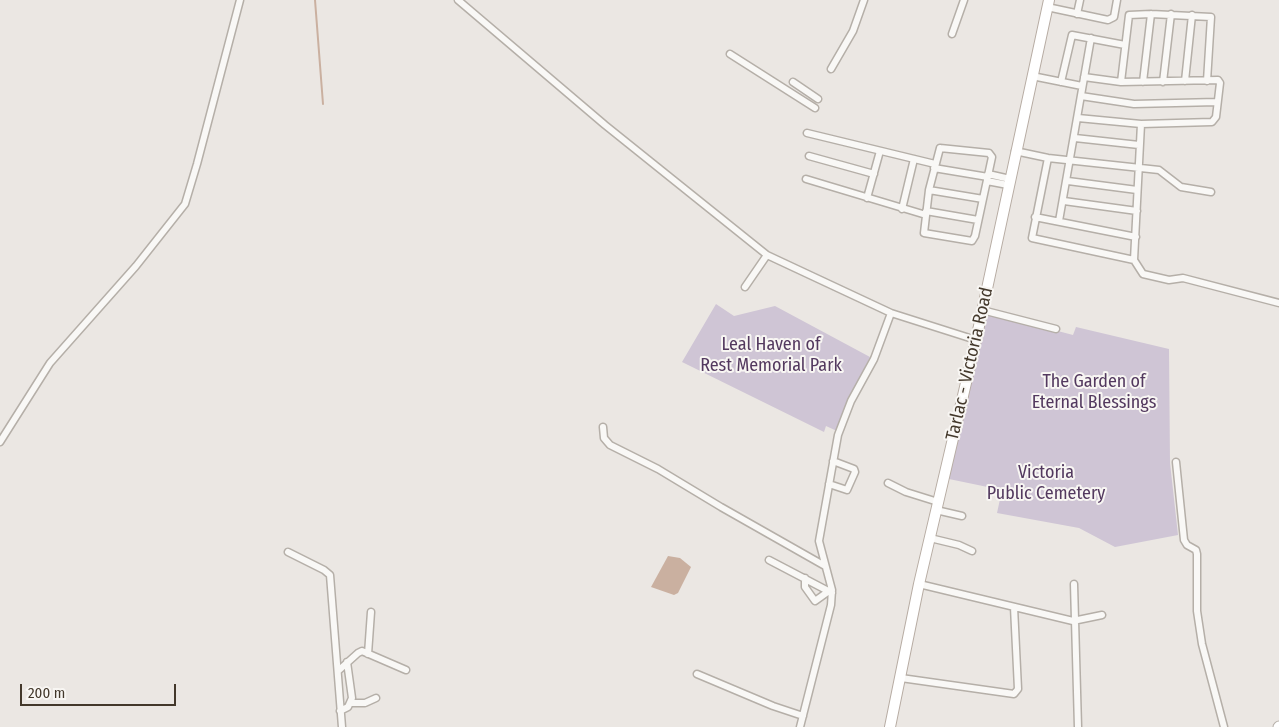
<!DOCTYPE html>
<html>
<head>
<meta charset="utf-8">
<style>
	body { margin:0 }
	#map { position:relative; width:1279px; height:727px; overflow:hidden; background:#ebe7e3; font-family:"Fira Sans Condensed",sans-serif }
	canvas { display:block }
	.scale { position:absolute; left:20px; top:684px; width:156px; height:22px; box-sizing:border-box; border:2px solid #43382b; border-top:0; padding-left:6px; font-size:15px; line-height:18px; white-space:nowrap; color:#43382b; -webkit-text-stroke:4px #f8f6f3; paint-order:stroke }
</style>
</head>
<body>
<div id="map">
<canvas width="1279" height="727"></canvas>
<div class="scale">200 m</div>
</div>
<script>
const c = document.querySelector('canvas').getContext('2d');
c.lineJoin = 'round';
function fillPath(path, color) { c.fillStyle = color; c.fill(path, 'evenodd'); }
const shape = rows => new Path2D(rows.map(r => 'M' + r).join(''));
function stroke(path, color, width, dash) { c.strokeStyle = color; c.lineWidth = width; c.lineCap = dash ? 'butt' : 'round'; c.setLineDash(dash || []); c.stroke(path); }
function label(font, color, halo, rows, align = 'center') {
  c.font = font + ' "Fira Sans Condensed",sans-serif'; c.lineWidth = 4; c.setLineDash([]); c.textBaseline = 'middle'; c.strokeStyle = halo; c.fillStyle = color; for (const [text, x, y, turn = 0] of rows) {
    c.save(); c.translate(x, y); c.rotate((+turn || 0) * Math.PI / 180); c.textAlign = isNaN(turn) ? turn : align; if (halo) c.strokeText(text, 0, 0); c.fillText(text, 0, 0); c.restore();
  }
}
fillPath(shape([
	[716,304,734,316,775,306,870,357,849,400,837,431,826,426,824,432,682,362],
	[986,312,1073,335,1076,327,1169,349,1170,463,1178,535,1115,547,1079,528,997,513,1002,490,949,479]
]), '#cfc5d5');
fillPath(shape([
	[668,556,680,558,691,567,678,593,674,595,651,587]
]), '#cab0a0');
stroke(shape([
	[315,0,323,104]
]), '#cab0a0', 2);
const street = shape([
	[458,0,605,125,767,255,891,313,976,340],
	[1047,7,1108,20,1114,17,1117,0],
	[1077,14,1080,0],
	[952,34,964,0],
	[730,54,815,108],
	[831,69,853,31,864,0],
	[1032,76,1082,86],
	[1185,81,1192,15],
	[793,82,818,99],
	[1061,82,1072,35,1125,45],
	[1121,82,1129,15,1151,14,1211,17,1207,81],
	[1143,82,1151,14],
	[1163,82,1171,14],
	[1081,96,1134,104,1217,102],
	[1078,118,1141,124,1212,122,1216,117,1220,83,1218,80,1121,82,1084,77],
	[1141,124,1134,260,1143,274,1169,280,1183,278,1279,303],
	[807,133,935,164],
	[1075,138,1139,145],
	[940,148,989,153,992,157,975,236,972,241,924,233,929,190,940,148],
	[1015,151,1048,158,1159,170,1181,187,1211,192],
	[809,156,874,174],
	[1048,158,1032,238,1134,260],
	[934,168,988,177],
	[988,174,1010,179],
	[806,179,926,215],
	[987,181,1008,185],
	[1068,181,1137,190],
	[929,190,983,199],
	[867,198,880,151],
	[1064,201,1137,211],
	[902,209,914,159],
	[926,211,978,220],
	[1035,217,1136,237],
	[1059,221,1091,38],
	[745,287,767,255],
	[982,310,1056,329],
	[603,427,604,438,610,445,658,469,721,507,825,566],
	[0,442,50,363,136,266,185,204,197,164,240,0],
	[1176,462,1184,540,1187,545,1196,550,1197,554,1197,611,1202,644,1224,727],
	[888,483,906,492,938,502],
	[829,484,847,490,855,472,854,469,833,461],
	[936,510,962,516],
	[930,538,959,545,972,551],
	[288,552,324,570,330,575,342,727],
	[769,560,832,593],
	[805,578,805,587,815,601,829,591],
	[919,584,1073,621,1102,615],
	[1074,584,1078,727],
	[368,654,371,612],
	[338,671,358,653,362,651,406,670],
	[697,674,773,706,803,716],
	[901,678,1014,694,1018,689,1014,607],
	[351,703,365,703,376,698],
	[340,711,348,707,352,698,347,662],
	[800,727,831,605,832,590,819,541,838,435,851,401,874,359,891,313]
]);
const secondary = shape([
	[1278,727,1279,726]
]);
const primary = shape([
	[890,727,919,584,976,340,1049,0]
]);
stroke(street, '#b5afa8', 9);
stroke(secondary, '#b5afa8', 11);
stroke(primary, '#b7aca3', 12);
stroke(street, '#f9f8f6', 6);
stroke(secondary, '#fff', 9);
stroke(primary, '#fff', 10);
label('18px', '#53395f', '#f8f6f3', [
	["Leal Haven of",771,345],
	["Rest Memorial Park",771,366],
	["The Garden of",1094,382],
	["Eternal Blessings",1094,403],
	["Victoria",1046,473],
	["Public Cemetery",1046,494]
]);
label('18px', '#43382b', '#f8f6f3', [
	["Tarlac - Victoria Road",970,364,-77]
]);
</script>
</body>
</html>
